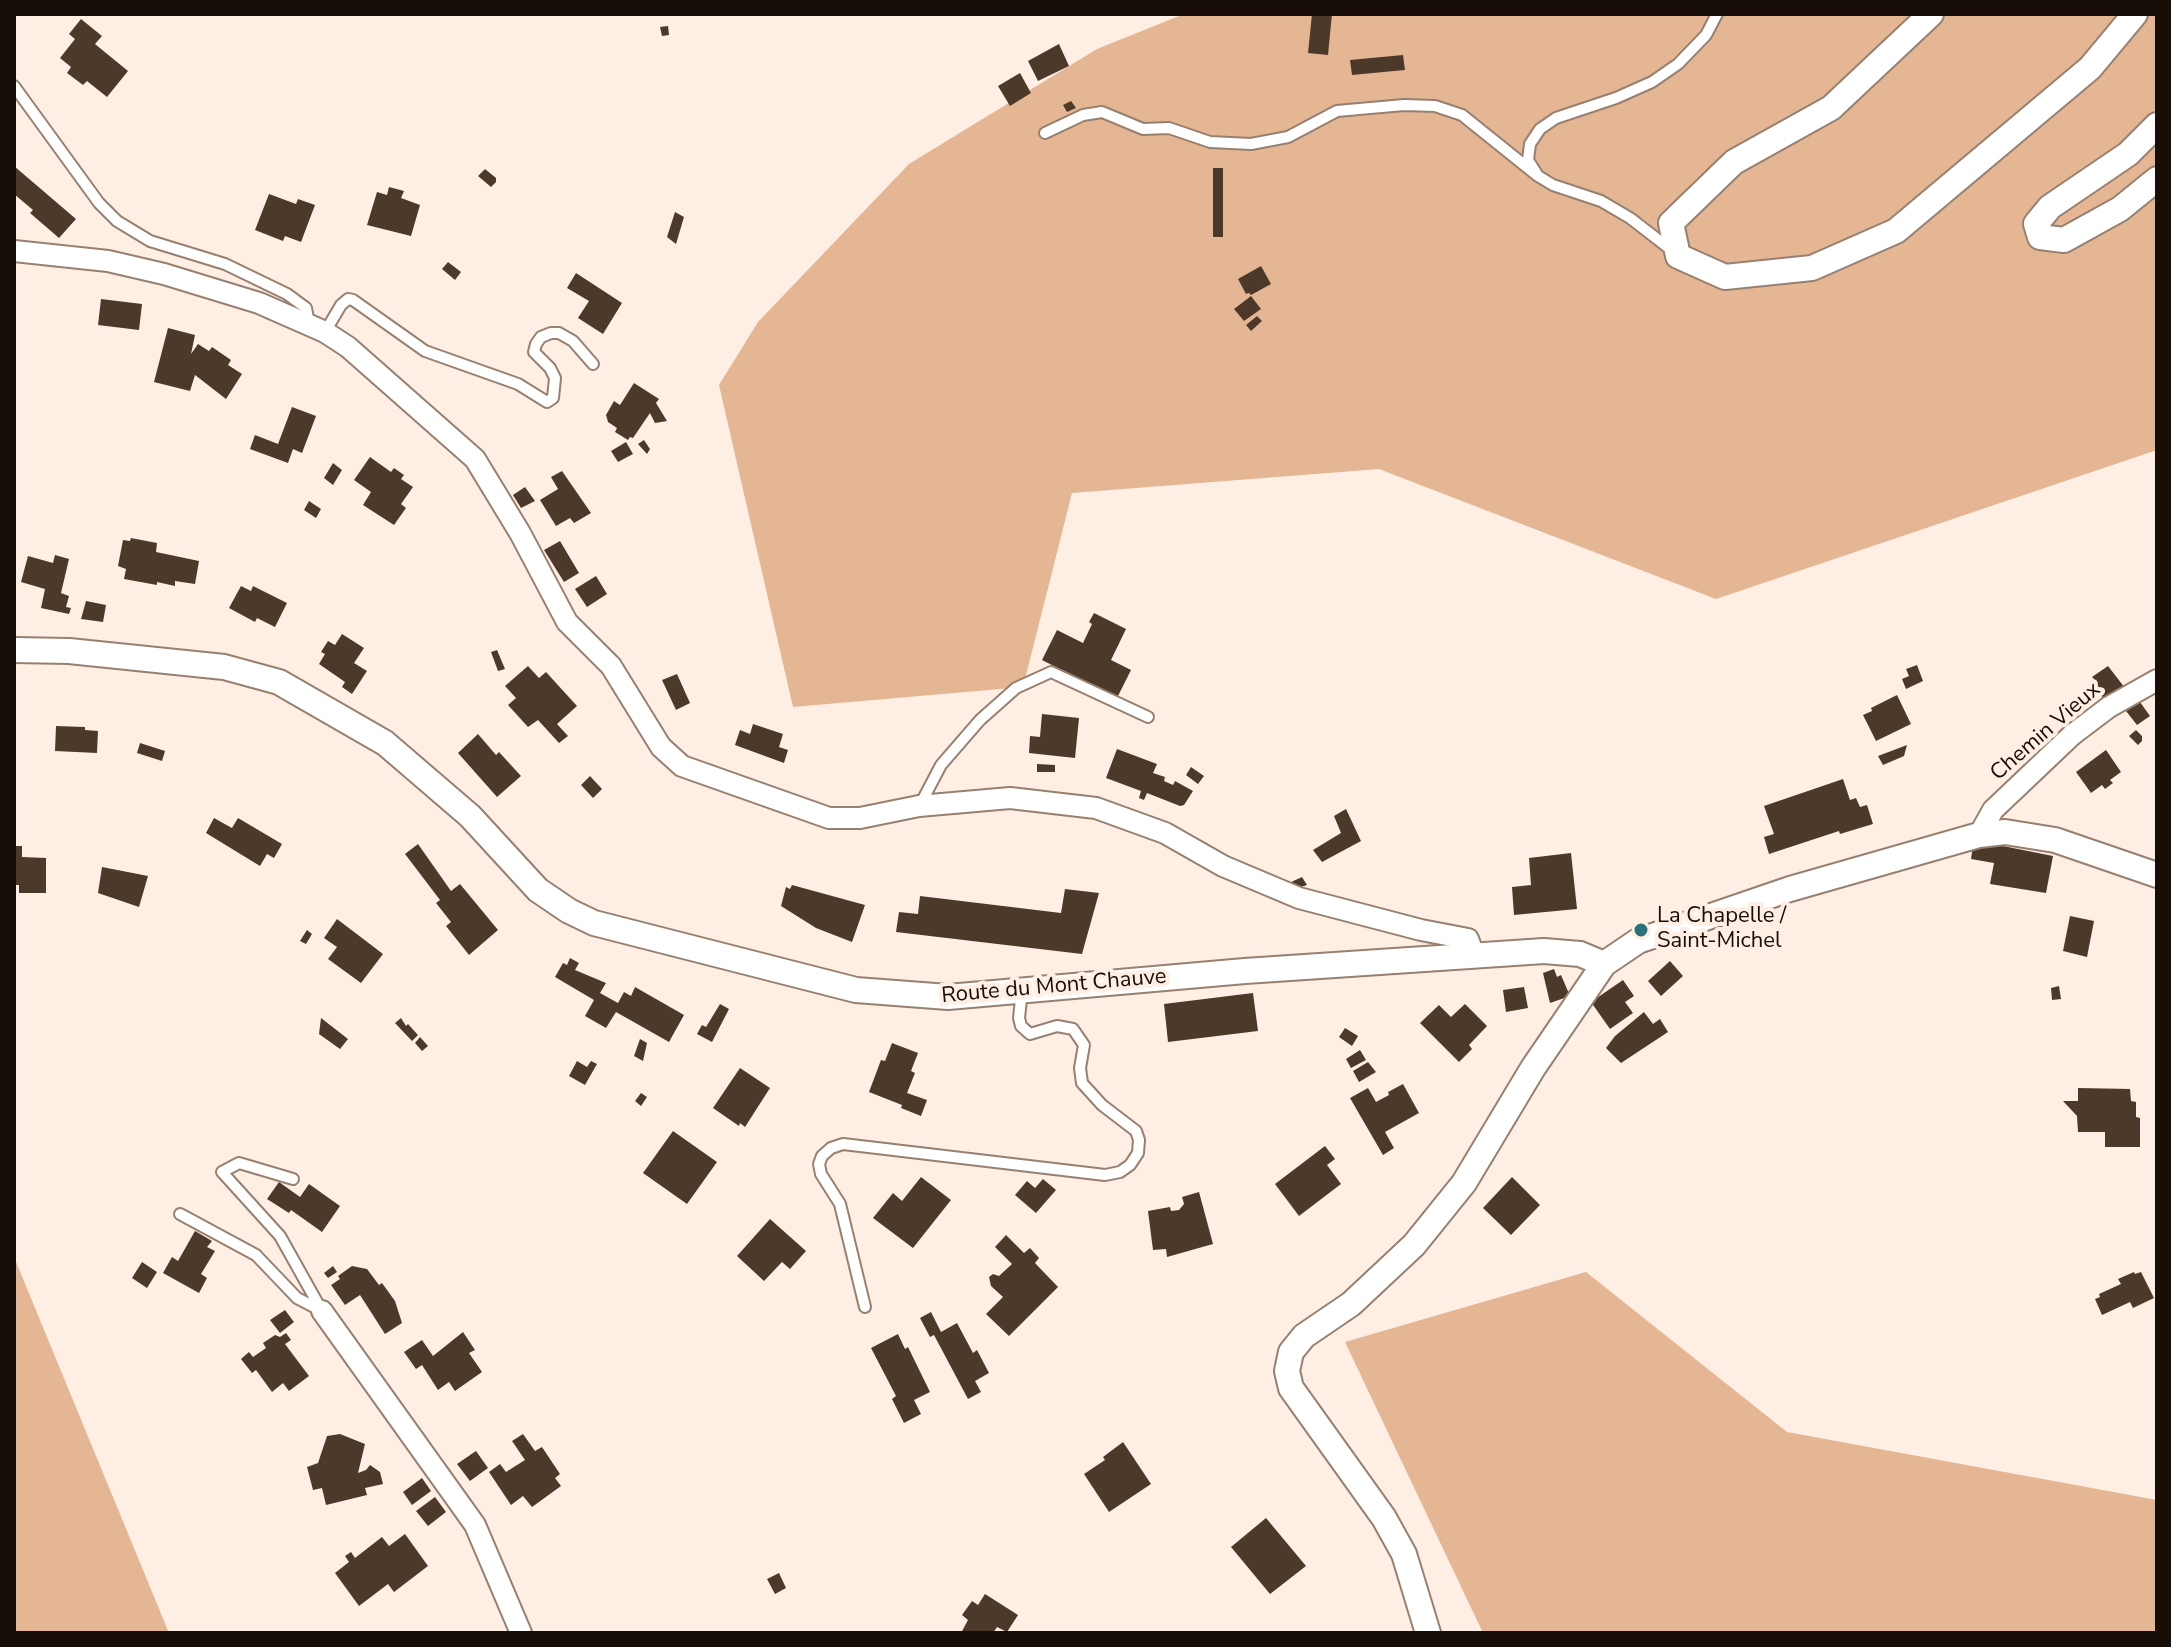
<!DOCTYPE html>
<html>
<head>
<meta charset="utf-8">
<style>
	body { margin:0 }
	#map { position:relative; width:2171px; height:1647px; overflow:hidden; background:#feeee3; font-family:"Nunito Sans",sans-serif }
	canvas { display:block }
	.frame { position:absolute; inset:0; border:16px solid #170e08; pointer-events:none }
</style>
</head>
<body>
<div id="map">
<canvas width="2171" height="1647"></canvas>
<div class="frame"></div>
</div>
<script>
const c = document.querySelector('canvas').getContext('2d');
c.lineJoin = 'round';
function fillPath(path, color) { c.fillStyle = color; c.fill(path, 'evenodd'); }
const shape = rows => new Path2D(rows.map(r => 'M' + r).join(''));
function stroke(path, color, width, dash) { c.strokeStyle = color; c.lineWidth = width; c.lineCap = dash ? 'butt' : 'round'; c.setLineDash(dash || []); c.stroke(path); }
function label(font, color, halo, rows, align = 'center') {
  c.font = font + ' "Nunito Sans",sans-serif'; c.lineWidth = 8; c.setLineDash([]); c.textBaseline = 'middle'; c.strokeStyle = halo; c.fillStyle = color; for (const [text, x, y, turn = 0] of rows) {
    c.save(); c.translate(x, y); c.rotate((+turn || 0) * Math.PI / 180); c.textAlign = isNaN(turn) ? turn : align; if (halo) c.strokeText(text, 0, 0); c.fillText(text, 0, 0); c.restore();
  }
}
fillPath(shape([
	[1184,14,2157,14,2157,450,1716,599,1379,469,1072,493,1023,687,793,707,719,385,758,322,909,164,1097,49],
	[14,1257,169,1633,14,1633],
	[1586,1272,1787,1432,2157,1500,2157,1633,1483,1633,1345,1342]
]), '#e4b694');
fillPath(shape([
	[1312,14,1332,14,1328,55,1308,53],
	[81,19,102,36,95,44,128,71,107,97,87,81,83,85,67,73,71,67,60,58,75,39,69,34],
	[668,26,669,35,662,36,660,27],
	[1059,44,1069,66,1038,81,1028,61],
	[1403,55,1405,70,1352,75,1350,60],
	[1020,73,1031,93,1010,106,998,86],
	[1071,101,1076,108,1067,112,1063,105],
	[14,166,76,219,59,238,30,213,33,210,14,194],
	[1213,168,1223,168,1223,237,1213,237],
	[485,169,496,178,496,182,491,187,478,176],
	[389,187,404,191,401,198,420,205,411,236,367,225,377,192,387,195],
	[269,194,296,204,298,199,315,205,301,242,285,236,283,241,255,230],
	[675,212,684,217,676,244,667,237],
	[448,262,461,272,455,280,442,269],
	[1261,266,1271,284,1251,295,1249,293,1246,294,1238,279],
	[576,273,622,303,603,334,578,318,589,301,567,288],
	[1251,296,1261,309,1244,321,1234,309],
	[101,299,142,304,139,330,98,325],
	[1257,316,1262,321,1251,331,1246,325],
	[168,328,195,335,191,354,198,344,209,351,212,347,231,360,228,365,242,374,226,399,195,375,190,391,154,382],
	[634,383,659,399,656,403,667,421,655,423,650,413,633,438,630,437,628,440,615,432,617,428,608,422,606,415,614,401,620,405],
	[292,407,316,416,302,453,293,449,288,463,250,449,255,435,278,444],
	[644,440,650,449,647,454,638,444],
	[626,442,633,454,618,462,611,451],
	[370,457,391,472,394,468,404,475,401,479,413,487,401,504,406,508,394,525,363,505,371,492,354,480],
	[333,463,342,470,333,485,324,478],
	[562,471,591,513,574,523,570,518,556,526,540,500,558,489,551,477],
	[525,487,535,501,521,508,513,495],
	[309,501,321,509,316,518,304,510],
	[131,538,157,543,156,552,199,561,195,584,175,581,175,586,157,582,157,585,124,579,126,569,118,566,123,540,130,541],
	[560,541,579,573,564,582,544,550],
	[55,555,69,559,61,593,69,596,66,607,71,608,69,614,41,608,45,589,21,582,28,556,53,563],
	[596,576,607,594,587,607,575,589],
	[241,586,251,591,253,586,287,603,275,627,257,618,255,622,229,608],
	[86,601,106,605,103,622,81,619],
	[1094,613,1126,629,1111,660,1131,670,1117,698,1042,660,1057,630,1083,643,1092,624,1089,622],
	[342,634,364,648,354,663,367,671,352,694,342,687,345,682,319,664,325,654,321,652,328,641,335,645],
	[497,650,505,669,498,671,491,652],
	[1917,665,1923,681,1906,689,1902,679,1909,676,1906,669],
	[528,666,539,678,546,672,577,706,557,724,568,736,559,743,538,720,528,727,508,705,516,698,505,686],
	[2108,666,2125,688,2105,701,2092,682,2095,680,2092,677],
	[677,674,690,703,676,710,662,680],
	[1897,695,1911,724,1876,741,1863,715,1872,711,1871,708],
	[2140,702,2150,716,2137,725,2126,711],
	[1042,714,1079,718,1075,758,1029,753,1030,736,1040,737],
	[753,724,783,734,779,747,788,750,784,763,735,745,740,730,750,734],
	[56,726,85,727,85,730,98,731,97,753,55,751],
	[2136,730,2142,736,2142,741,2138,745,2129,736],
	[478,734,496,755,499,752,521,776,497,797,458,753],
	[140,743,165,751,162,761,137,753],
	[1907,745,1904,756,1883,765,1878,756],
	[1117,749,1157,764,1153,773,1165,777,1164,781,1173,785,1175,781,1193,791,1184,805,1180,806,1147,793,1144,800,1139,798,1141,791,1106,778],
	[2106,750,2121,772,2110,780,2113,783,2105,789,2102,785,2091,793,2076,772],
	[1037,764,1055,765,1055,772,1037,772],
	[1191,767,1204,776,1198,784,1186,775],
	[590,776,602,789,593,798,581,785],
	[1843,779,1850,800,1856,798,1860,807,1867,805,1873,824,1840,834,1839,831,1769,854,1764,837,1774,834,1764,806],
	[1346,809,1361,841,1322,862,1313,850,1341,833,1334,816],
	[214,818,232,828,238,818,282,844,274,858,267,854,260,866,206,833],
	[418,844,451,891,460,884,498,930,469,955,446,926,451,922,436,903,440,900,405,854],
	[1973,845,1998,845,2053,856,2046,893,1990,884,1994,863,1971,859],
	[14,846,22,846,22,857,46,858,46,893,19,893,19,885,14,885],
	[1571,853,1577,909,1514,915,1512,887,1531,885,1529,858],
	[102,867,148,876,139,907,98,893],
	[1302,877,1307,885,1301,887,1289,883],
	[792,885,865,905,852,942,816,928,781,906,786,887,790,889],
	[1065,889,1099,893,1082,954,896,932,899,912,918,914,920,896,1061,913],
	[2070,916,2094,921,2087,957,2063,951],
	[337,919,383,954,361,983,328,959,337,947,324,938],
	[307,930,312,934,306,944,300,941],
	[570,958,579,963,575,970,606,983,600,993,618,1003,624,992,631,996,635,987,684,1015,669,1042,616,1012,606,1028,585,1016,594,1000,555,977,563,963,567,965],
	[1670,961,1683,976,1661,996,1648,981],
	[1554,969,1557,977,1561,975,1570,996,1550,1003,1543,973],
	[1623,980,1634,996,1625,1002,1633,1013,1610,1029,1591,1002],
	[2059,986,2061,999,2052,1000,2051,988],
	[1524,987,1528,1008,1506,1012,1503,990],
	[1253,993,1258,1031,1168,1042,1164,1004],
	[720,1004,729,1009,712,1042,697,1034,702,1025,706,1027],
	[1465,1004,1487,1026,1469,1045,1472,1049,1459,1062,1420,1023,1439,1005,1451,1017],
	[1644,1012,1653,1024,1660,1019,1668,1032,1621,1063,1606,1048,1615,1036],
	[321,1018,348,1039,340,1049,319,1034],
	[401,1018,406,1026,408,1024,418,1035,412,1041,395,1023],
	[1345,1028,1358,1036,1352,1046,1339,1037],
	[420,1037,428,1046,422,1051,415,1043],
	[640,1039,647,1043,643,1061,634,1056],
	[892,1043,918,1053,911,1071,915,1073,907,1093,927,1100,921,1116,901,1108,902,1105,869,1092,881,1060,885,1061],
	[1360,1050,1366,1060,1351,1068,1346,1059],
	[577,1061,587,1067,591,1061,597,1064,585,1085,569,1076],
	[1368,1062,1376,1072,1359,1082,1353,1071],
	[740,1068,770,1088,745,1127,740,1123,739,1126,713,1108],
	[1403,1084,1419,1113,1385,1132,1394,1148,1383,1155,1350,1098,1368,1088,1376,1102,1389,1095,1388,1092],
	[2078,1088,2130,1089,2131,1101,2136,1102,2136,1117,2140,1118,2140,1147,2105,1147,2105,1132,2078,1132,2077,1116,2063,1101,2078,1101],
	[641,1093,647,1097,641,1106,635,1101],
	[673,1131,717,1162,687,1204,643,1173],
	[1325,1146,1335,1159,1327,1165,1341,1184,1299,1216,1275,1184],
	[921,1177,951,1200,913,1248,873,1218,893,1193,902,1201],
	[1512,1177,1540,1205,1511,1235,1483,1208],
	[1043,1179,1056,1190,1036,1213,1015,1195,1027,1181,1035,1188],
	[279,1182,300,1197,309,1184,340,1206,322,1232,291,1210,289,1213,267,1199],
	[1199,1192,1213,1244,1167,1257,1166,1249,1153,1250,1148,1211,1170,1207,1171,1211,1179,1210,1184,1204,1182,1197],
	[770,1219,806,1251,790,1269,782,1262,764,1281,737,1256],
	[195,1231,212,1241,207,1247,215,1251,201,1274,207,1278,199,1293,163,1273,172,1257,178,1261],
	[1006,1235,1024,1253,1030,1248,1039,1258,1035,1263,1058,1287,1009,1336,986,1314,1003,1297,991,1286,989,1277,993,1274,999,1276,1012,1264,995,1247],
	[142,1262,157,1272,147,1288,132,1278],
	[333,1266,337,1272,328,1278,324,1273],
	[352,1266,367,1269,379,1285,382,1283,395,1301,402,1323,385,1334,360,1295,345,1305,331,1285,340,1279,338,1276],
	[2134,1272,2135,1274,2141,1272,2154,1298,2133,1308,2130,1302,2102,1315,2095,1299,2100,1297,2099,1294,2121,1284,2118,1279],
	[285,1310,294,1322,280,1333,270,1320],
	[931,1312,941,1332,957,1323,973,1353,977,1350,989,1373,975,1381,981,1392,968,1399,934,1335,930,1337,920,1318],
	[463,1332,475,1350,469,1353,482,1372,455,1391,449,1382,438,1390,422,1365,416,1369,404,1352,422,1340,433,1356],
	[286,1333,291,1340,285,1344,309,1376,289,1391,283,1383,272,1392,256,1370,252,1373,241,1359,249,1352,253,1357,266,1348,263,1343,275,1335,280,1337],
	[898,1334,905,1349,908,1347,930,1392,914,1400,921,1414,904,1423,892,1399,896,1396,871,1348],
	[340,1434,365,1444,358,1473,366,1470,370,1465,380,1472,383,1484,365,1488,367,1495,326,1505,322,1488,313,1490,307,1467,318,1463,327,1436],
	[523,1434,535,1451,542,1447,560,1474,555,1478,561,1486,532,1507,523,1496,511,1505,489,1472,500,1464,506,1472,525,1460,512,1441],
	[1123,1442,1151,1484,1109,1512,1084,1474,1105,1460,1103,1457],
	[476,1451,488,1468,470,1481,457,1464],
	[422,1478,431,1491,412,1505,403,1492],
	[435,1497,446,1512,428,1526,416,1511],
	[1266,1518,1306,1566,1270,1594,1231,1547],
	[405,1534,428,1566,394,1592,388,1584,359,1606,335,1573,349,1562,345,1556,351,1552,355,1558,382,1537,389,1546],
	[779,1573,786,1588,775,1594,767,1579],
	[985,1594,1018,1615,1007,1632,997,1627,993,1633,961,1633,968,1620,962,1615,972,1601,978,1605]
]), '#4d392a');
const service = shape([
	[14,86,99,203,117,221,150,241,225,264,287,294,306,308,309,324],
	[1045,133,1083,115,1102,112,1143,129,1169,128,1210,142,1251,144,1288,137,1337,111,1404,105,1435,106,1462,115,1538,176],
	[1674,252,1630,218,1601,201,1553,185,1538,176,1528,160,1530,144,1540,129,1556,118,1616,98,1652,82,1678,64,1706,35,1717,14],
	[325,332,341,305,348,299,353,300,425,351,518,384,547,402,553,398,555,378,550,368,534,352,536,344,541,337,551,333,559,333,573,341,593,364],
	[920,805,941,765,980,720,1016,688,1051,672,1148,717],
	[293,1179,239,1163,222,1172,280,1236,322,1311],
	[180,1214,256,1255,297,1298,320,1310],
	[865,1307,840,1204,821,1174,819,1164,822,1156,831,1148,843,1144,1105,1175,1120,1172,1130,1165,1138,1153,1139,1140,1136,1131,1102,1105,1082,1083,1080,1068,1084,1045,1073,1029,1057,1026,1030,1034,1021,1026,1019,1018,1022,990]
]);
const minor = shape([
	[14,251,108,261,164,274,259,303,325,332,348,347,475,459,520,533,567,622,611,666,661,747,682,766,829,818,860,818,919,806,1010,798,1096,808,1165,833,1223,866,1299,898,1421,930,1468,939,1474,955],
	[1979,835,1993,810,2072,735,2109,707,2157,680],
	[322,1311,475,1525,521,1633]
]);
const tertiary = shape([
	[1931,14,1831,108,1734,162,1671,223,1678,256,1725,277,1812,268,1896,231,2090,68,2135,14],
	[2157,125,2128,154,2050,207,2036,224,2040,237,2064,240,2120,209,2157,179],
	[14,650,69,651,224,667,279,682,385,743,470,816,538,890,569,911,594,923,856,990,948,997,1245,971,1544,951,1580,954,1604,964],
	[1428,1633,1404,1554,1384,1518,1291,1388,1287,1371,1291,1352,1304,1336,1351,1304,1414,1245,1464,1183,1533,1068,1604,964,1638,941,1790,889,1979,835,2005,832,2055,840,2157,875]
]);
stroke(service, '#97806f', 14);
stroke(minor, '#97806f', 24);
stroke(tertiary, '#97806f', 28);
stroke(service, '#fff', 10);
stroke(minor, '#fff', 20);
stroke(tertiary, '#fff', 24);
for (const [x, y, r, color] of [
	[1641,930,8,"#2a727c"]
]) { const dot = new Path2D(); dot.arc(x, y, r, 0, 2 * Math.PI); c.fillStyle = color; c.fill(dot); stroke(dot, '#feeee3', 3); }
label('22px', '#170e08', '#feeee3', [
	["Chemin Vieux",2046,732,-41],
	["Route du Mont Chauve",1054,987,-5]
]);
label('22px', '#170e08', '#feeee3', [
	["La Chapelle /",1657,917],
	["Saint-Michel",1657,942]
], 'left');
</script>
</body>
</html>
